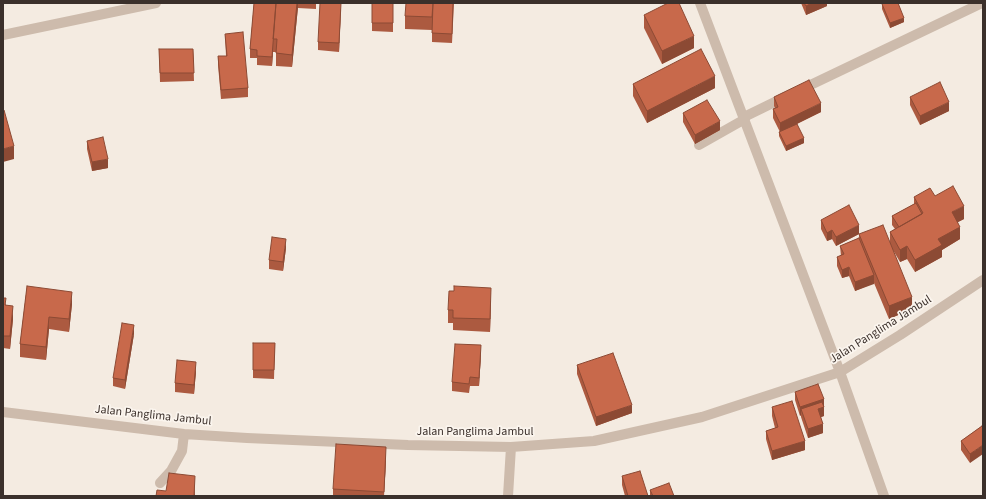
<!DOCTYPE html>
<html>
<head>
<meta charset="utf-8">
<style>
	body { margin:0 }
	#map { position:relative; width:986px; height:499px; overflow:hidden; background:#f4ebe1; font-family:"Source Sans 3",sans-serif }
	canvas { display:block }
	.frame { position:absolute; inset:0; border:4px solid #3b302b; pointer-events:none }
</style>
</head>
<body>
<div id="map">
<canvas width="986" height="499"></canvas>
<div class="frame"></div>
</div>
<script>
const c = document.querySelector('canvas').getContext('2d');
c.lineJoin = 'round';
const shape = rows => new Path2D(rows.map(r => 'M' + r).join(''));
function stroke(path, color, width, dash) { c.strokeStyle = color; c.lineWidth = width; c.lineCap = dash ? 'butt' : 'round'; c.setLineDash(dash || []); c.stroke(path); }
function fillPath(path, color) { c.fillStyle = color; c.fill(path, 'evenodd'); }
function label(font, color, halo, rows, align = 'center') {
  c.font = font + ' "Source Sans 3",sans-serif'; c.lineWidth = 3.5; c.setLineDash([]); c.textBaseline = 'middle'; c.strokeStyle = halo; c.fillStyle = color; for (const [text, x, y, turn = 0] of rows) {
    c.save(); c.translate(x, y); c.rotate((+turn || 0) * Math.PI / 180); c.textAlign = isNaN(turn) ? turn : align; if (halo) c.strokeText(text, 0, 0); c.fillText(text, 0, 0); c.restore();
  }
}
stroke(shape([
	[700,3,840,372,884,496],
	[3,35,156,3],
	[800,90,982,3],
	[744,117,785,97],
	[699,145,745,119],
	[3,412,184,434,247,438,408,445,511,447,594,441,702,417,840,372,900,335,983,280],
	[160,483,171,471,182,451,184,434],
	[508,496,511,447]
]), '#cdbbac', 10);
fillPath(shape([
	[254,3,316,3,316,9,298,8,298,7,292,67,276,66,276,52,273,52,272,66,257,65,257,58,250,58,250,49],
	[372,3,393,3,393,32,372,31],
	[454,3,452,43,432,42,432,30,405,29,405,16],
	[801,3,827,3,827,6,806,15],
	[882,4,904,22,890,28,882,9],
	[341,8,339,52,318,50,318,42],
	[644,15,694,48,662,64,644,28],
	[225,34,248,88,248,97,221,99,218,65,218,56,226,56],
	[159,49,193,49,194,81,160,82],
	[633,84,715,88,647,123,633,96],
	[774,97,821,112,797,124,804,143,786,151,779,136,779,132,780,132,773,118,773,109,775,108,774,106],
	[910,97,949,111,920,125,910,105],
	[683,113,720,130,695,144,683,122],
	[87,141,108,168,92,171,87,149],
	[935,196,964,219,958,222,960,239,942,250,942,257,915,272,907,259,900,262,893,250,912,309,889,319,874,283,855,291,849,276,842,278,837,266,837,257,841,256,840,246,859,238,859,234,890,242,890,232,895,229,892,225,892,216,914,204,914,197],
	[821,220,859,234,836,246,832,239,827,241,821,229],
	[286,248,283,271,269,269,269,260],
	[27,286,72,304,69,332,49,329,46,360,20,357,20,344],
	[3,298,6,305,13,319,10,349,3,348],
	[491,301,490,332,453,330,453,323,448,323,448,310],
	[134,334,125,389,113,386,113,378],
	[253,343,275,343,274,379,253,378],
	[481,354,479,386,470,386,469,393,452,391,452,382],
	[577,365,632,413,596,426,577,374],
	[196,371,194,394,175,392,175,383],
	[795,392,824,399,824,416,821,417,823,433,808,438,801,417,801,415,800,416,795,400],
	[772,407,805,450,772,460,766,439,766,431,775,428,772,416],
	[982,426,970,463,961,450,961,441],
	[386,460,384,496,333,496,333,489],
	[622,476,648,496,625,496,622,485],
	[650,490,674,496,650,496]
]), '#ac5a40');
fillPath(shape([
	[297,3,298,3,298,7,292,67,292,55],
	[341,3,341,8,339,52,339,43],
	[812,3,827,3,827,6,806,15,806,6],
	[904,18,904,22,890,28,890,23],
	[694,36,694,48,662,64,662,51],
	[273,44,273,52,272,66,272,57],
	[715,76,715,88,647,123,647,111],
	[949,102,949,111,920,125,920,116],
	[821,103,821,112,780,132,780,123],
	[720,121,720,130,695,144,695,135],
	[804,138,804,143,786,151,786,146],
	[14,146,14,159,3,162,3,149],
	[108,159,108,168,92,171,92,162],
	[964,206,964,219,952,225,952,212],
	[859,225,859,234,836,246,836,237],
	[960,227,960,239,942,250,942,257,915,272,915,260,938,239],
	[832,230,832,239,827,241,827,233],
	[286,239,286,248,283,271,283,262],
	[907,246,907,259,900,262,900,250],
	[849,267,849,276,842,278,842,270],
	[874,275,874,284,855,291,855,282],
	[491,288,491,301,490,332,490,319],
	[72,292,72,304,69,332,69,319],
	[912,297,912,309,889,319,889,306],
	[13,306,13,319,10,349,10,336],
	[49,317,49,329,46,360,46,347],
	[134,325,134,334,125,389,125,380],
	[481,345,481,354,479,386,479,378],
	[196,362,196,371,194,394,194,385],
	[824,399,824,416,818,418,801,409,801,415,800,416,800,407],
	[632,405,632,413,596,426,596,417],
	[823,424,823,433,808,438,808,429],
	[805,441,805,450,772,460,772,451],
	[983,445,983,454,970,463,970,454],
	[386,447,386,460,384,496],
	[195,476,195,496,194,496]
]), '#8c4a34');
const building = shape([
	[254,3,276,3,272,57,257,56,257,50,250,49,254,3],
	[276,3,297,3,292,55,276,53,277,39,273,39,276,3],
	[320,3,341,3,339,43,318,42,320,3],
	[372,3,393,3,393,23,372,23,372,3],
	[406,3,433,3,432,17,405,16,406,3],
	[433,3,453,3,452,34,432,33,433,3],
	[668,3,679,3,694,36,662,51,644,15,668,3],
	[804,3,812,3,806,6,804,3],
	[885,3,898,3,904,18,890,23,882,4,885,3],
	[243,32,248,88,221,90,218,56,227,56,225,34,243,32],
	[159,49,193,49,194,73,160,73,159,49],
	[701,49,715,76,647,111,633,84,701,49],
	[809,80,821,103,780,123,773,109,778,107,774,97,809,80],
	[940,82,949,102,920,116,910,97,940,82],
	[707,100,720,121,695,135,683,113,707,100],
	[3,110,4,110,14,146,3,149,3,110],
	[797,124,804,138,786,146,779,132,797,124],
	[103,137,108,159,92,162,87,141,103,137],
	[953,186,964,206,952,212,960,227,938,239,942,245,915,260,907,246,900,250,890,232,923,213,914,197,930,188,935,196,953,186],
	[916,203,922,214,899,227,892,216,916,203],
	[849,205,859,225,836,237,832,230,827,233,821,220,849,205],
	[883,225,912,297,889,306,859,234,883,225],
	[272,237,286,239,283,262,269,260,272,237],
	[859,238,874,275,855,282,849,267,842,270,837,257,844,254,840,246,859,238],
	[27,286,72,292,69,319,49,317,46,347,20,344,27,286],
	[454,286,491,288,490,319,453,318,453,310,448,310,449,291,454,291,454,286],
	[3,298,6,298,5,305,13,306,10,336,3,336,3,298],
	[122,323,134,325,125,380,113,378,122,323],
	[253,343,275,343,274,370,253,370,253,343],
	[455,344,481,345,479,378,470,377,469,384,452,382,455,344],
	[613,353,632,405,596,417,577,365,613,353],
	[177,360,196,362,194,385,175,383,177,360],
	[818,384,824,399,800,407,795,392,818,384],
	[792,401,805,441,772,451,766,431,778,427,772,407,792,401],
	[822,402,824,407,818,409,823,424,808,429,801,409,822,402],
	[982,426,983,428,983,445,970,454,961,441,982,426],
	[336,444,386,447,384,492,333,489,336,444],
	[640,471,648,496,628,496,622,476,640,471],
	[169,473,195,476,194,496,156,496,157,490,166,491,169,473],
	[669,483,674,496,653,496,650,490,669,483]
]);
fillPath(building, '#c8694b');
stroke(building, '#8c4a34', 1);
label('12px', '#3b302b', '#fbf5ee', [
	["Jalan Panglima Jambul",881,330,-32],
	["Jalan Panglima Jambul",153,416,6],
	["Jalan Panglima Jambul",475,432]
]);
</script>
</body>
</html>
